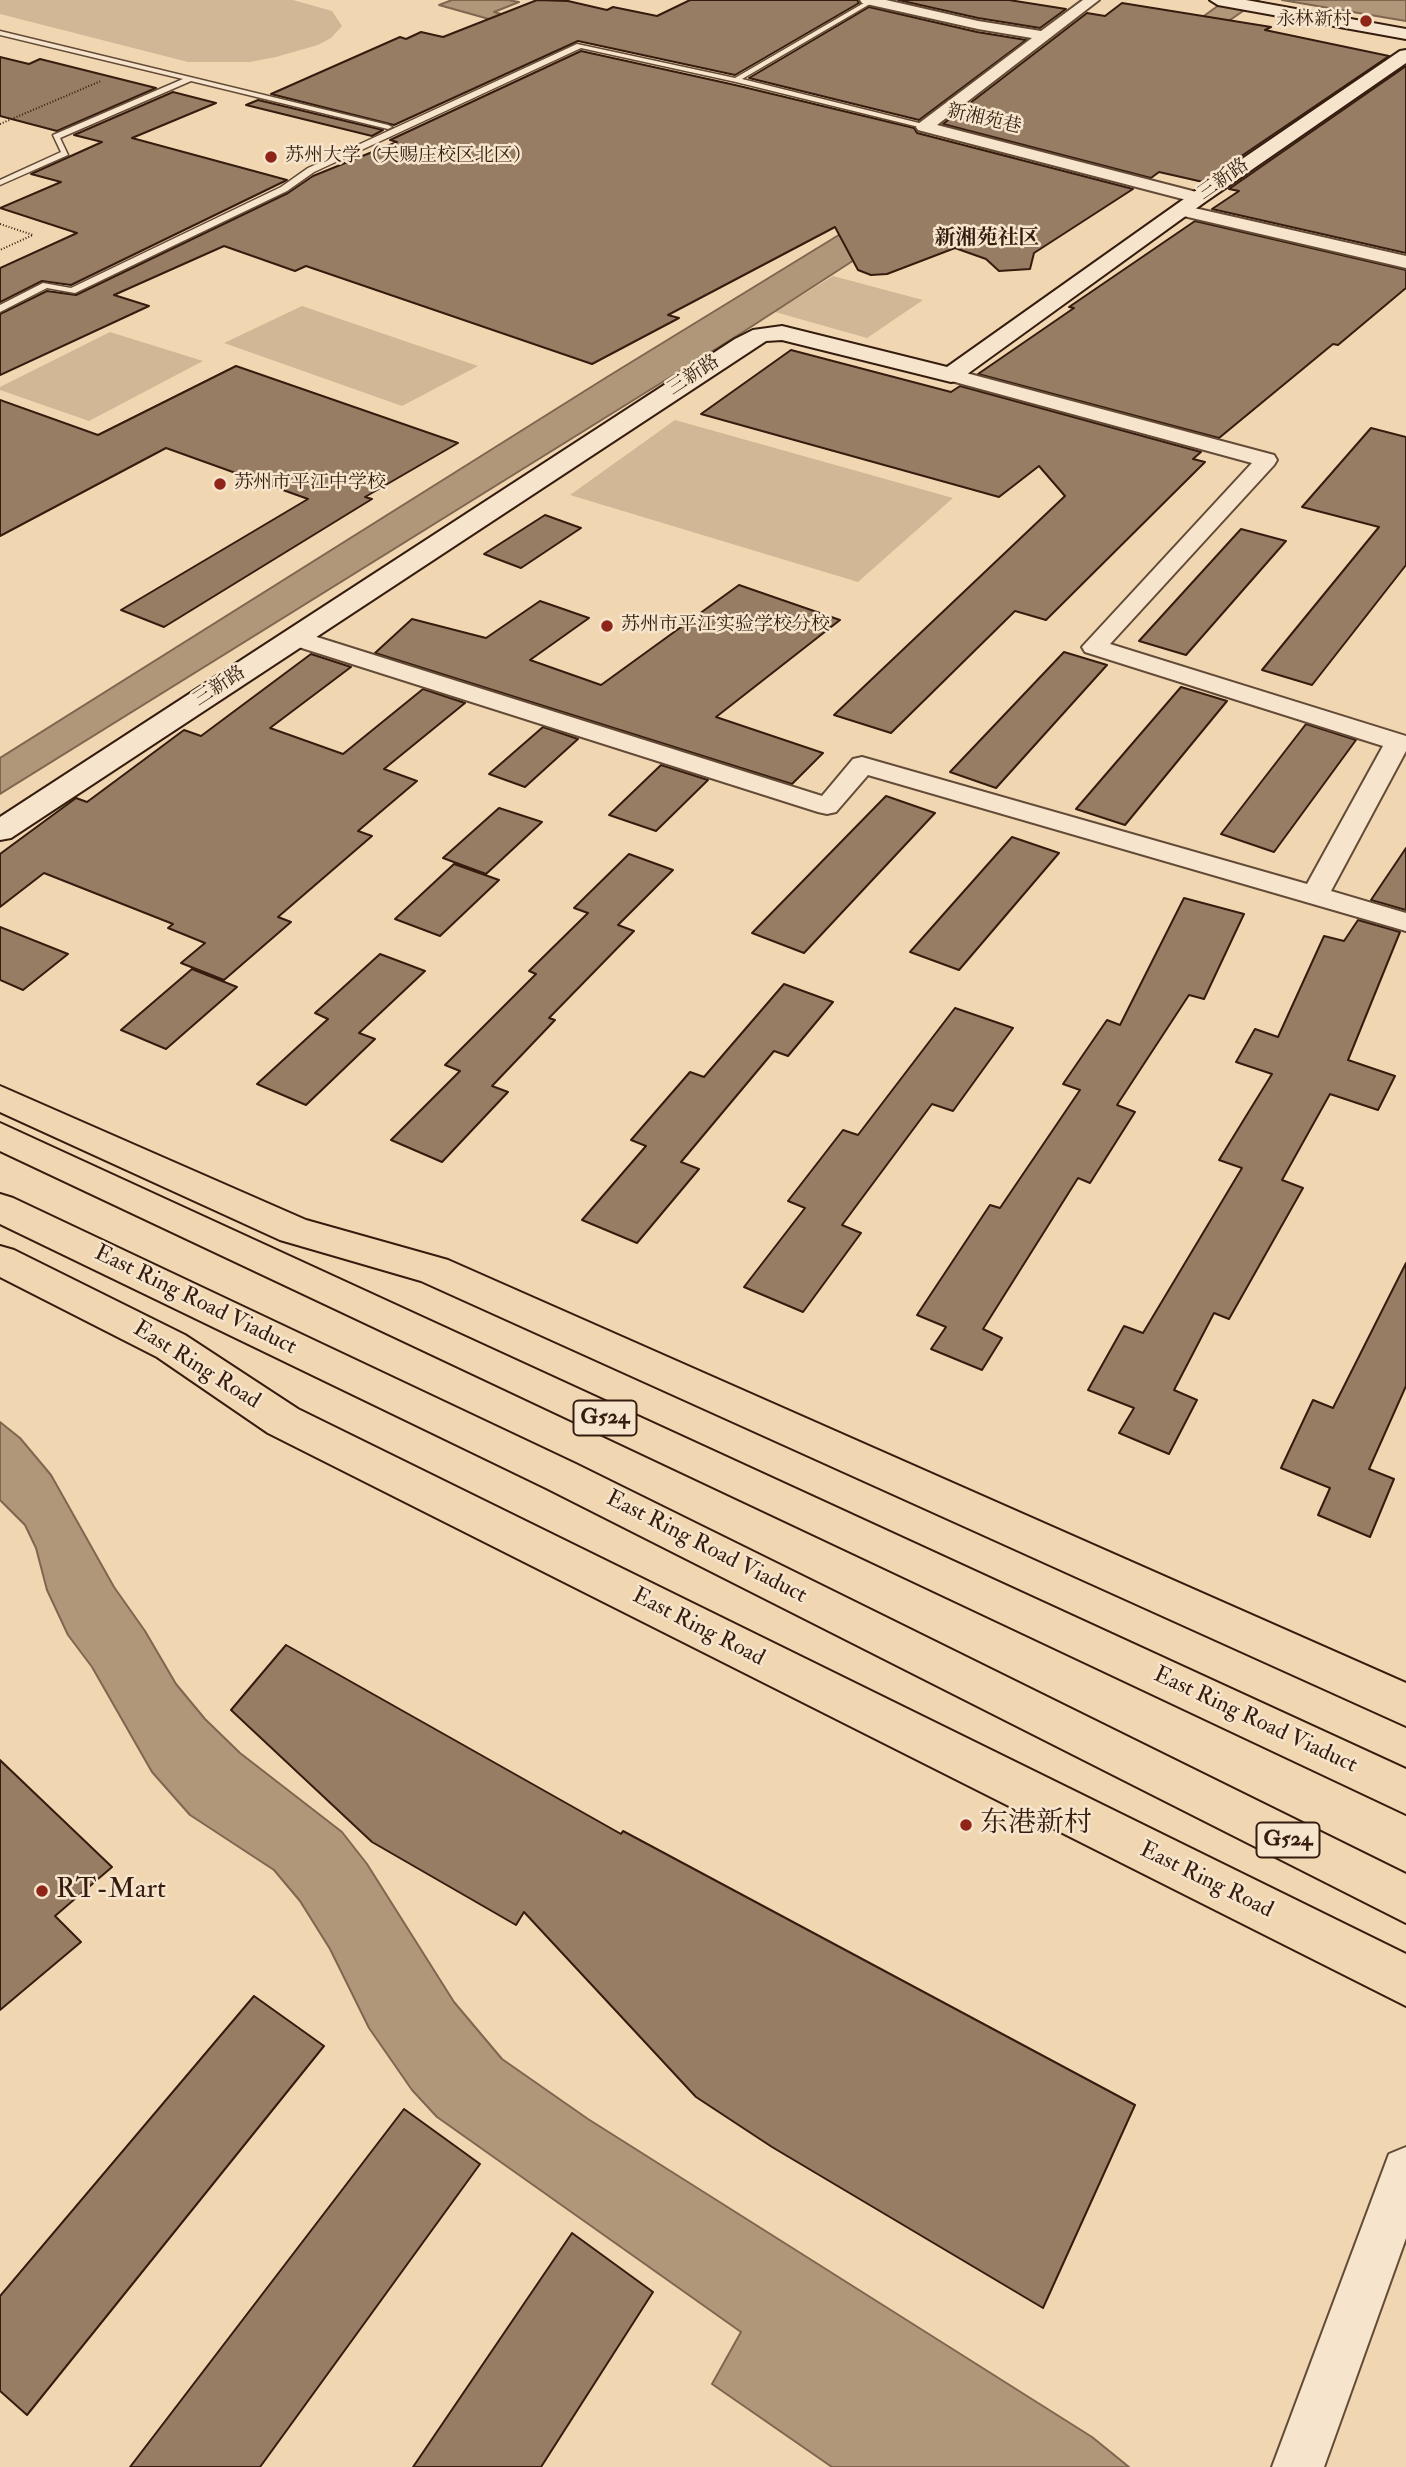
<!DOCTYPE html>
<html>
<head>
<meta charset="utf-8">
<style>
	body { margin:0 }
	canvas { display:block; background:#f1d7b1 }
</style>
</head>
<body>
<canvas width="1406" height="2467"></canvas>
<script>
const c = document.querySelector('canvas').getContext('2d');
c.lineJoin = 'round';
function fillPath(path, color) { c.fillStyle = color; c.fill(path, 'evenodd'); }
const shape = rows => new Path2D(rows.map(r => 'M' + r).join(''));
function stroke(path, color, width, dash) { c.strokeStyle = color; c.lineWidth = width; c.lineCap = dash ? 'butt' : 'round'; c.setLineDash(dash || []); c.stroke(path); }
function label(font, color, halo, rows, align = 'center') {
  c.font = font + ' "IM FELL Double Pica","Noto Serif SC",serif'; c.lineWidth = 5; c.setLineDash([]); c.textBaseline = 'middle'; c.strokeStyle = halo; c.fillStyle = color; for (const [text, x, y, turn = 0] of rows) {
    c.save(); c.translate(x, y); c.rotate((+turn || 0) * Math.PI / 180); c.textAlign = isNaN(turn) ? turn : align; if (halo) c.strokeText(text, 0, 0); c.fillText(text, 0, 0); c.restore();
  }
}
fillPath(shape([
	[0,0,293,0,332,11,342,26,331,38,318,45,276,57,250,62,188,62,0,14],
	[833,276,923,300,867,338,775,312],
	[302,306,478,366,402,406,224,343],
	[110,332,203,361,89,421,0,390,0,387],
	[675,420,953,498,858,582,570,495]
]), '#d1b795');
const water = shape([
	[452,0,508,0,519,2,494,12,508,16,496,21,439,5,452,0],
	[1226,0,1259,0,1207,36,1078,115,743,332,0,794,0,758,607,377,1046,108,1190,26,1226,0],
	[1282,0,1406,0,1406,21,1388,18,1282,0],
	[0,1422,20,1438,51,1475,114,1587,145,1631,176,1684,205,1719,240,1753,342,1832,367,1864,454,2002,502,2059,588,2119,1092,2437,1129,2467,832,2467,712,2384,741,2332,437,2117,412,2090,369,2028,330,1949,300,1901,274,1870,190,1815,152,1772,92,1667,68,1635,47,1590,36,1548,25,1525,0,1500,0,1422]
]);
fillPath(water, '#b1977a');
stroke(water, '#7f664f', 2);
const building = shape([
	[537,0,568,1,607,10,613,7,657,16,690,0,857,0,859,3,735,75,578,41,394,125,271,94,400,37,406,39,421,32,443,37,537,0],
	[898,0,1009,0,1066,9,1040,28,978,18,898,0],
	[1122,3,1271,27,1265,30,1389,56,1203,182,1159,172,1151,178,943,124,1087,13,1105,16,1122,3],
	[869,7,977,32,1026,40,919,120,749,78,869,7],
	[581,51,735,85,914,128,917,133,1133,189,1034,253,1030,269,999,271,986,259,955,248,887,274,871,275,858,270,835,227,668,315,679,318,592,364,306,266,295,271,224,246,114,295,149,306,0,375,0,314,47,291,76,295,288,193,313,176,397,142,390,140,581,51],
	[0,57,29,64,40,59,156,88,57,131,0,116,0,57],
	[1406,66,1406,253,1212,209,1239,191,1229,189,1406,66],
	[173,92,216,103,132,138,287,180,71,285,42,281,0,302,0,268,77,233,0,208,61,182,31,174,102,142,74,135,173,92],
	[258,100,383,130,372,136,246,105,258,100],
	[1195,221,1406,270,1406,288,1338,345,1333,344,1219,438,978,374,1074,308,1069,307,1195,221],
	[791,350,951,392,960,386,1201,452,1193,459,1205,462,1046,620,1015,611,891,733,834,715,1065,496,1039,466,999,497,701,414,791,350],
	[236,366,458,443,365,497,372,499,164,627,121,610,308,499,166,448,0,536,0,400,98,435,236,366],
	[1371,428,1406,437,1406,565,1312,685,1262,670,1379,527,1302,507,1371,428],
	[545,515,581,528,521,568,484,554,545,515],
	[1241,529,1286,541,1186,655,1139,641,1241,529],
	[739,585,840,620,716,717,823,753,792,784,375,653,412,619,486,638,540,601,589,618,530,660,601,685,739,585],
	[1064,652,1107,665,996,788,950,772,1064,652],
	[311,654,351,667,270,728,343,754,423,689,465,703,384,769,417,781,358,831,372,836,278,917,291,922,224,980,181,963,205,943,168,928,173,924,44,873,0,907,0,854,76,798,87,802,184,730,201,736,311,654],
	[1181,687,1227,701,1125,825,1076,809,1181,687],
	[1306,724,1356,740,1274,852,1221,834,1306,724],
	[543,727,578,739,525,787,489,774,543,727],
	[661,765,708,780,656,831,609,815,661,765],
	[886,796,935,813,804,953,752,933,886,796],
	[499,808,542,822,486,874,443,858,499,808],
	[1012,837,1059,853,959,970,910,952,1012,837],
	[1406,848,1406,910,1371,900,1406,848],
	[629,854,673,870,618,925,634,931,549,1018,555,1020,492,1086,508,1092,442,1162,391,1140,460,1071,445,1065,536,974,529,971,588,913,574,908,629,854],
	[454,864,499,880,440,936,395,919,454,864],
	[1184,898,1244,914,1204,999,1189,995,1117,1105,1135,1112,1090,1183,1078,1178,983,1329,1002,1338,982,1370,931,1349,946,1327,917,1315,990,1205,1000,1208,1080,1090,1063,1084,1107,1020,1120,1025,1184,898],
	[1358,920,1400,932,1348,1060,1395,1076,1378,1110,1330,1094,1282,1180,1303,1188,1229,1319,1214,1313,1174,1390,1197,1400,1169,1454,1119,1433,1134,1408,1088,1390,1124,1326,1143,1333,1242,1168,1219,1160,1272,1074,1236,1062,1255,1029,1278,1037,1324,936,1344,941,1358,920],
	[0,927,68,954,23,990,0,980,0,927],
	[380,954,425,971,359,1033,375,1039,306,1105,257,1084,328,1019,315,1013,380,954],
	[192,969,237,987,166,1049,121,1030,192,969],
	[784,984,833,1002,788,1056,774,1051,681,1162,699,1169,637,1243,582,1220,646,1146,631,1140,690,1072,704,1077,784,984],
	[955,1008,1013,1028,953,1111,932,1104,842,1225,861,1233,803,1312,744,1287,805,1208,788,1201,843,1130,858,1135,955,1008],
	[1406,1263,1406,1386,1369,1469,1394,1479,1370,1537,1318,1515,1330,1488,1281,1468,1313,1400,1333,1408,1406,1263],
	[286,1645,621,1834,623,1831,1135,2105,1043,2308,772,2147,696,2097,524,1912,516,1925,372,1842,231,1710,286,1645],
	[0,1760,112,1867,55,1916,81,1942,0,2010,0,1760],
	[254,1996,324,2046,27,2415,0,2391,0,2296,254,1996],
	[404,2109,480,2164,260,2467,130,2467,404,2109],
	[572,2233,653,2292,541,2467,413,2467,572,2233]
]);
fillPath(building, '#977d63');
stroke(building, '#351c0f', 2);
const lane = shape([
	[869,0,875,1,742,79,927,125,927,129,736,82,581,48,314,172,287,191,75,293,47,288,0,312,0,305,43,283,71,288,281,187,308,168,577,44,735,78,869,0],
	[0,31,388,125,392,127,388,129,191,81,60,138,68,155,0,185,0,180,61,152,53,135,183,79,0,35,0,31]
]);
const street = shape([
	[860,0,886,0,978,21,1041,31,1083,0,1099,0,937,125,1204,194,1207,198,1198,203,918,130,916,127,918,124,1032,38,978,29,862,3,860,0],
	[1181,205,1406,256,1406,268,1175,214,1172,210,1175,206,1181,205],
	[951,369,1274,455,1277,460,1274,465,1110,644,1406,736,1406,751,1331,891,1406,913,1406,931,868,775,836,812,827,814,818,812,286,643,283,638,286,633,295,631,304,633,822,796,853,759,862,757,1307,884,1383,746,1085,652,1082,647,1252,463,944,379,941,375,944,371,951,369],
	[1406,2147,1406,2238,1324,2467,1272,2467,1389,2154,1406,2147]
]);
const secondary = shape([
	[1210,0,1246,0,1406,29,1406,39,1218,5,1210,0],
	[1406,50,1406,63,1205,202,959,380,951,382,782,340,766,341,11,838,0,840,0,817,735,339,753,330,782,326,947,367,1191,194,1400,51,1406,50]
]);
const primary = shape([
	[0,1086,306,1220,448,1260,1406,1683,1406,1726,421,1281,280,1240,0,1112,0,1086],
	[0,1246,14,1250,185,1335,298,1409,1406,1954,1406,2006,268,1433,157,1357,0,1277,0,1246]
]);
const highway = shape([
	[0,1123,1406,1769,1406,1814,0,1151,0,1123],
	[0,1194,13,1198,576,1464,1406,1874,1406,1923,546,1488,0,1224,0,1194]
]);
stroke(lane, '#644b38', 3);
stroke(street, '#644b38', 4);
stroke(secondary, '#351c0f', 4);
stroke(primary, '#351c0f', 4);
stroke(highway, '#351c0f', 4);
stroke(shape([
	[0,124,101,81],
	[0,224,33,235,0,250]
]), '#351c0f', 2, [1, 2]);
fillPath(lane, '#f6e5cc');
fillPath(street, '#f6e5cc');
fillPath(secondary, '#f6e5cc');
fillPath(primary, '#f1d7b1');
fillPath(highway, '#f1d7b1');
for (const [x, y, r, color] of [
	[1366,21,7,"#8f2418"],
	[271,157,7,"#8f2418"],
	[220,484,7,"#8f2418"],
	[607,626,7,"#8f2418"],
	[966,1825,7,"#8f2418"],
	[42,1891,7,"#8f2418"]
]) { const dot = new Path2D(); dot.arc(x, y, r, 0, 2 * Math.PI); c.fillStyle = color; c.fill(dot); stroke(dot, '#f6e5cc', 2.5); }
label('19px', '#351c0f', '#f6e5cc', [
	["永林新村",1352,21,"right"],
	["苏州大学（天赐庄校区北区）",285,157],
	["苏州市平江中学校",234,484],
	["苏州市平江实验学校分校",621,626]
], 'left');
label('19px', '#351c0f', '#f6e5cc', [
	["新湘苑巷",984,120,13],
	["三新路",1224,180,-35],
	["三新路",694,376,-33],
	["三新路",220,687,-33]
]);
label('bold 21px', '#351c0f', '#f6e5cc', [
	["新湘苑社区",987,239]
]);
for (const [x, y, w] of [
	[605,1418,63],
	[1288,1840,63]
]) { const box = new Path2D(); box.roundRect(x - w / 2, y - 17.5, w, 35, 5); c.fillStyle = '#f6e5cc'; c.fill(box); stroke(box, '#351c0f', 2); }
label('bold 21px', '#351c0f', null, [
	["G524",605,1418],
	["G524",1288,1840]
]);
label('23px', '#351c0f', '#f6e5cc', [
	["East Ring Road Viaduct",195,1301,26],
	["East Ring Road",196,1366,32],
	["East Ring Road Viaduct",706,1548,27],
	["East Ring Road",698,1628,27],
	["East Ring Road Viaduct",1255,1721,25],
	["East Ring Road",1206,1881,26]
]);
label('28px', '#351c0f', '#f6e5cc', [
	["东港新村",980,1825],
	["RT-Mart",56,1891]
], 'left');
</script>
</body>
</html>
